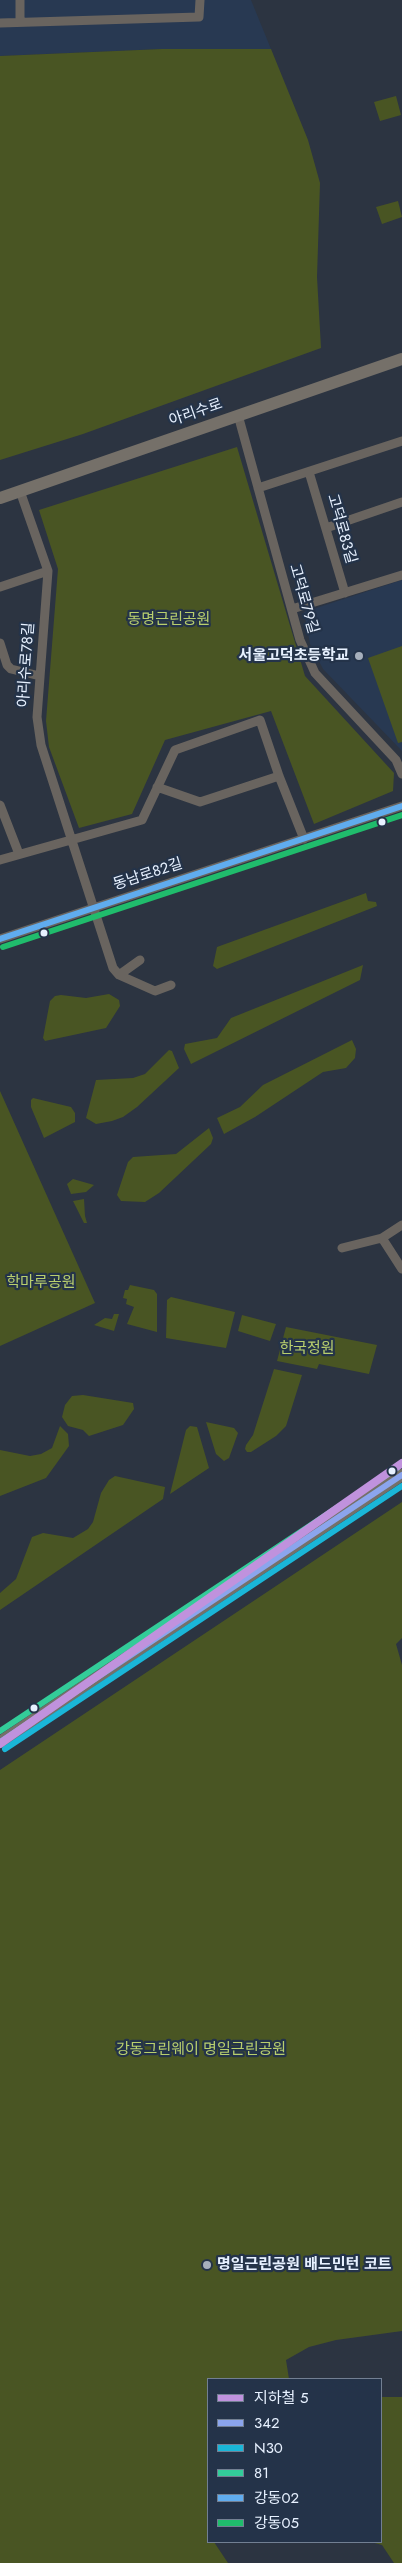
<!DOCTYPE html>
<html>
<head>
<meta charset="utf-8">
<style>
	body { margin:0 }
	#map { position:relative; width:402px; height:2563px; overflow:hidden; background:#2c3441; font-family:Jost,"Noto Sans KR",sans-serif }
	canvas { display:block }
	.legend { position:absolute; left:207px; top:2378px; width:175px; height:165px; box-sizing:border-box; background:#243349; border:1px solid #727f92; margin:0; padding:6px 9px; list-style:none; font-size:15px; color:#e7f1ff }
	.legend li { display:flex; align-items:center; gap:10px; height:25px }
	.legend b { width:25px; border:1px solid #727f92 }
</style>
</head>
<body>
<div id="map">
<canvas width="402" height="2563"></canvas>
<ul class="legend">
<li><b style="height:6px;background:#c092dd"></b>지하철 5</li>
<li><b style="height:6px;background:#8ba5ed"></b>342</li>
<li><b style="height:6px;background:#1ab6d8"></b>N30</li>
<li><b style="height:6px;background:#3c9"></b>81</li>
<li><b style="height:6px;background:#60acee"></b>강동02</li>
<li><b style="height:6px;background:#20bc6c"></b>강동05</li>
</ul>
</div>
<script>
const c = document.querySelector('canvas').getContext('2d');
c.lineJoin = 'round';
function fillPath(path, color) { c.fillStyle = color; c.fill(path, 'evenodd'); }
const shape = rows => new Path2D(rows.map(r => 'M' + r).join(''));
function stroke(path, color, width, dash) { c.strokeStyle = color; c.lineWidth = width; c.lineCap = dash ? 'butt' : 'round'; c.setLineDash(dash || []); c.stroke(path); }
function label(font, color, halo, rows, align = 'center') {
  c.font = font + ' Jost,"Noto Sans KR",sans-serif'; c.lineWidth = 4.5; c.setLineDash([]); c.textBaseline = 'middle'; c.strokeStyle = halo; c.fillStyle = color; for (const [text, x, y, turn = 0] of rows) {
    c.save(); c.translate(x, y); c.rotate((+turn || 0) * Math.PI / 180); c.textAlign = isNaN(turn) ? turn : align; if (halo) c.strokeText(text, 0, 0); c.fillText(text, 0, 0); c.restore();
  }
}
fillPath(shape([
	[0,0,251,0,271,49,162,49,0,56],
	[402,580,402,751,323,669,310,644,304,612]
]), '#283952');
fillPath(shape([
	[162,49,271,49,308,140,320,183,317,277,321,348,83,434,0,460,0,56],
	[396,96,401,115,380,121,374,102],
	[398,201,402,217,382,224,376,207],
	[237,447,305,676,394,773,393,791,314,824,271,711,165,740,132,814,79,828,49,747,46,721,58,569,39,510],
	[402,646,402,742,398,743,368,658],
	[366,893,368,901,376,902,377,906,217,969,213,966,217,947],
	[363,965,360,980,191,1064,184,1049,185,1044,217,1038,231,1018],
	[109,994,119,1000,120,1006,106,1028,45,1041,43,1038,50,1001,55,996,61,995,86,998],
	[352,1040,356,1049,355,1058,346,1068,323,1072,255,1117,224,1134,217,1118,240,1107,263,1085],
	[169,1050,172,1051,179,1068,137,1107,123,1117,112,1121,96,1124,86,1118,96,1080,133,1078,145,1074],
	[0,1091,95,1303,0,1346],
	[33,1098,71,1107,75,1113,75,1122,44,1138,31,1107,31,1100],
	[209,1128,213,1138,211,1144,159,1193,145,1202,121,1201,117,1195,128,1162,133,1157,176,1154],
	[73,1179,94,1185,86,1192,71,1194,67,1184],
	[84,1199,85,1216,87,1223,84,1223,73,1201],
	[130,1285,154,1290,157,1294,157,1332,127,1324,134,1307,126,1304,127,1299,123,1298,125,1290,128,1290],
	[171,1297,235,1312,226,1348,166,1338,167,1300],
	[114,1314,119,1314,114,1331,94,1325,105,1318,112,1319],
	[242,1315,276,1324,270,1341,238,1331],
	[286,1327,377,1345,369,1374,319,1364,317,1369,277,1361],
	[274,1369,302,1375,286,1426,276,1436,251,1452,247,1452,245,1449,246,1445,253,1435],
	[83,1395,133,1403,134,1409,123,1425,89,1436,83,1430,68,1426,62,1417,65,1405,72,1396],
	[206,1422,234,1428,238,1433,229,1458,224,1461,216,1454],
	[60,1426,68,1434,69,1446,46,1478,0,1496,0,1450,30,1456,41,1454,52,1448],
	[190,1426,197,1427,209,1468,170,1494,186,1430],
	[115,1476,165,1487,163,1499,0,1610,0,1593,16,1579,32,1537,43,1533,73,1538,88,1529,93,1522,101,1493,109,1480],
	[402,1502,402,1638,396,1644,402,1665,402,2331,336,2340,309,2347,286,2360,289,2379,208,2379,208,2542,214,2542,228,2563,0,2563,0,1770],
	[381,2397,402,2397,402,2563,394,2563,382,2545,371,2542,381,2542]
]), '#495523');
stroke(shape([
	[20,0,20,22],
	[0,23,199,17,200,0],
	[238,415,300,640,315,673,396,760,402,774],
	[309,472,345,593],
	[258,488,402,441],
	[20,491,48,571,37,717,41,745,113,968,119,975,155,991,171,985],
	[326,528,402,502],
	[0,587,48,571],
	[292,609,402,575],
	[0,643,7,665,11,669,40,676],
	[157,787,200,802,279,776],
	[0,805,19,854],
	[0,860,142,820,175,750,260,720,279,776,304,839],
	[0,939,402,806],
	[119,975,140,960],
	[382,1238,402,1269],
	[342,1248,382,1238,402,1225]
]), '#69645f', 9);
stroke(shape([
	[0,498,402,359],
	[0,1742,402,1475]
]), '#757069', 12);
stroke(shape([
	[0,1742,402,1475]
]), '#8ba5ed', 6);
stroke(shape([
	[5,1749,402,1486]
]), '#1ab6d8', 6);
stroke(shape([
	[0,1731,397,1468]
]), '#3c9', 6);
stroke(shape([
	[0,939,402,806]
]), '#60acee', 6);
stroke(shape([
	[3,947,402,815]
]), '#20bc6c', 6);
stroke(shape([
	[0,1744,402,1463]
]), '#c092dd', 8);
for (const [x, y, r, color] of [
	[359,656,5,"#a6afbc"],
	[382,822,4.5,"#e7f1ff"],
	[44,933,4.5,"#e7f1ff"],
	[392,1471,4.5,"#e7f1ff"],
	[34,1708,4.5,"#e7f1ff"],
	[207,2265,5,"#a6afbc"]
]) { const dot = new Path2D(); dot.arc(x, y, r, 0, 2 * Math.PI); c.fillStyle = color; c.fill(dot); stroke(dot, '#243349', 2); }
label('15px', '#e7f1ff', '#243349', [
	["아리수로",196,413,-19],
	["고덕로83길",341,529,74],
	["고덕로79길",303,599,74],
	["아리수로78길",27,665,-86],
	["동남로82길",148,875,-18]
]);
label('15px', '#b9cf6d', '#243349', [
	["동명근린공원",169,620],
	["학마루공원",41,1283],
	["한국정원",307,1349],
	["강동그린웨이 명일근린공원",201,2050]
]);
label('bold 15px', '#e7f1ff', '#243349', [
	["서울고덕초등학교",349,656],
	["명일근린공원 배드민턴 코트",217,2265,"left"]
], 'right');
</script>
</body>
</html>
